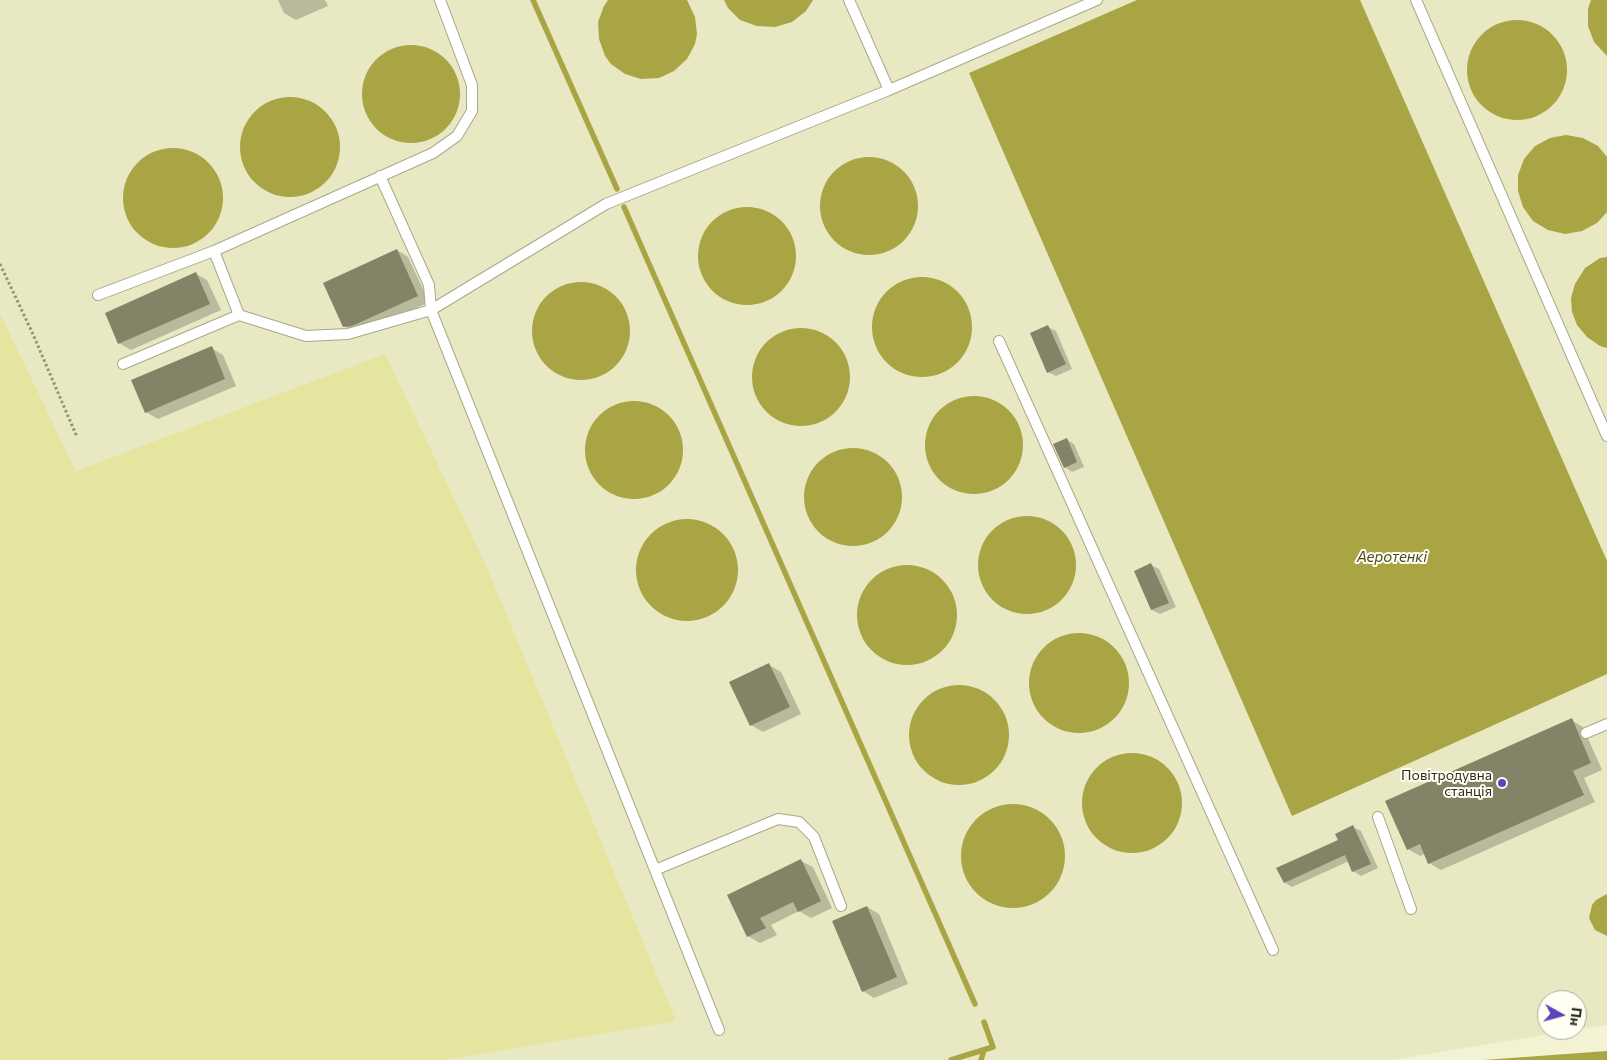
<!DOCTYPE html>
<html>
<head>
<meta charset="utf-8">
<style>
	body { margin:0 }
	#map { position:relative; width:1607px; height:1060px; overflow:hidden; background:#f3f3d4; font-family:Commissioner,sans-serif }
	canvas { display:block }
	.north { position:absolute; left:1537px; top:990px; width:50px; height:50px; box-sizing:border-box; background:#fffff3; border:1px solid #abab9f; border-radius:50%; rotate:97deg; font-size:14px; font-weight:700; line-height:20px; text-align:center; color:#2e2d22 }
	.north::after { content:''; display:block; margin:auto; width:18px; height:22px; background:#5d44bc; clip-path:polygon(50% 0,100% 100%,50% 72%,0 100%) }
</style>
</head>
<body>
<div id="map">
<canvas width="1607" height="1060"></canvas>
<div class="north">Пн</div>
</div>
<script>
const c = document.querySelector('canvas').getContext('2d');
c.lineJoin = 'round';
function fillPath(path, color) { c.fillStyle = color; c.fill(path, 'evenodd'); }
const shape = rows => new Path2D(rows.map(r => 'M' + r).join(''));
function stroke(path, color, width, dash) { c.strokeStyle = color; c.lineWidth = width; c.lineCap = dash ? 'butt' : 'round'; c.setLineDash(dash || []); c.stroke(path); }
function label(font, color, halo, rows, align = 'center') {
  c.font = font + ' Commissioner,sans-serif'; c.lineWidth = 4; c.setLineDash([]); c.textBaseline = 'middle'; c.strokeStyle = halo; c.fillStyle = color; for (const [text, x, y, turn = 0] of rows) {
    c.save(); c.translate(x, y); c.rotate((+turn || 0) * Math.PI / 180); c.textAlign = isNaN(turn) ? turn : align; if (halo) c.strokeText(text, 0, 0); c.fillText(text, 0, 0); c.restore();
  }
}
fillPath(shape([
	[0,0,1607,0,1607,1025,1577,1029,1577,1000,1547,1000,1547,1030,1574,1030,1391,1060,0,1060]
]), '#e8e8c2');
fillPath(shape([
	[0,314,76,471,385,354,484,561,676,1021,442,1060,0,1060]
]), '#e6e5a0');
fillPath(shape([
	[608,0,687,0,695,17,697,34,695,44,687,59,674,71,659,78,641,79,625,74,611,64,605,56,599,39,598,22,604,6],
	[724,0,813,0,806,11,792,22,775,27,757,26,740,20,728,8],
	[1137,0,1360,0,1607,561,1607,674,1292,816,969,73],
	[1591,0,1607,0,1607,56,1594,42,1588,26,1588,9],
	'1467 70a50 50 0 1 1 100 0a50 50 0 1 1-100 0Z',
	'362 94a49 49 0 1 1 98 0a49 49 0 1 1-98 0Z',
	'240 147a50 50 0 1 1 100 0a50 50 0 1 1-100 0Z',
	[1566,135,1583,138,1598,146,1607,157,1607,212,1597,223,1582,231,1565,234,1548,230,1533,221,1523,207,1518,191,1518,175,1524,159,1535,146,1550,138],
	'123 198a50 50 0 1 1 100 0a50 50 0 1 1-100 0Z',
	'820 206a49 49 0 1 1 98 0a49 49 0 1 1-98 0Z',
	'698 256a49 49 0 1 1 98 0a49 49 0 1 1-98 0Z',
	[1607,257,1607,348,1600,346,1587,337,1577,325,1572,312,1571,298,1575,284,1585,268,1600,258],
	'872 327a50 50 0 1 1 100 0a50 50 0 1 1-100 0Z',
	'532 331a49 49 0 1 1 98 0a49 49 0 1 1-98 0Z',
	'752 377a49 49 0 1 1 98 0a49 49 0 1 1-98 0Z',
	'925 445a49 49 0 1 1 98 0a49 49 0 1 1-98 0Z',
	'585 450a49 49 0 1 1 98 0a49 49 0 1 1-98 0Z',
	'804 497a49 49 0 1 1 98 0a49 49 0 1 1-98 0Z',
	'978 565a49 49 0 1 1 98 0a49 49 0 1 1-98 0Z',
	'636 570a51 51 0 1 1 102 0a51 51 0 1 1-102 0Z',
	'857 615a50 50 0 1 1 100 0a50 50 0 1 1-100 0Z',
	'1029 683a50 50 0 1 1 100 0a50 50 0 1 1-100 0Z',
	'909 735a50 50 0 1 1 100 0a50 50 0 1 1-100 0Z',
	'1082 803a50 50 0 1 1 100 0a50 50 0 1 1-100 0Z',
	'961 856a52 52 0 1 1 104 0a52 52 0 1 1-104 0Z',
	[1607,894,1607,936,1595,930,1589,918,1592,905,1596,900],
	[1607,1051,1607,1060,1484,1060]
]), '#a9a545');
fillPath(shape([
	[278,0,325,0,328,6,296,20,284,13],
	[397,250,408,257,429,302,364,332,356,333,344,326],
	[196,274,207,280,221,310,131,350,119,343],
	[1048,327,1056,331,1072,369,1056,376,1048,372],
	[211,348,223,355,236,386,158,419,146,412],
	[1067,440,1074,444,1084,467,1072,472,1065,467],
	[1151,565,1159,569,1176,607,1160,614,1152,610,1135,572],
	[769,665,781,672,801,714,763,732,751,725],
	[1571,720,1583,727,1602,770,1584,778,1595,802,1441,870,1429,863,1425,854,1420,856,1408,849],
	[1353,827,1361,831,1378,868,1361,876,1353,871,1349,861,1292,887,1285,883,1339,840],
	[801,861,813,867,832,908,811,918,799,911,771,925,777,935,760,943,748,936,728,896],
	[867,907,879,914,908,984,874,998,863,991]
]), '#0003');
stroke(shape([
	[533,0,617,189],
	[624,207,975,1004],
	[951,1060,993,1047,984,1022],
	[981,1060,984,1050]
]), '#a9a545', 5.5);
fillPath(shape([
	[397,249,418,296,352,326,343,327,323,283],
	[196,272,210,304,118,344,105,313],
	[1048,325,1066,364,1047,373,1030,333],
	[212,346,225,379,145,413,131,380],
	[1067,438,1077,462,1064,468,1053,444],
	[1151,563,1169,603,1151,610,1134,571],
	[769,663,790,707,750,726,729,682],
	[1572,718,1591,763,1573,771,1584,795,1428,864,1420,844,1407,850,1385,801],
	[1353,825,1371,864,1352,872,1345,855,1284,883,1276,868,1338,840,1335,834],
	[801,859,821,901,798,912,793,902,760,918,766,928,747,937,727,895],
	[867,906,897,977,862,992,832,921]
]), '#848368');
const service = shape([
	[849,0,889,90],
	[1416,0,1607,436],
	[380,176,429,285,431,310,719,1030],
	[214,251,239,315],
	[98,295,214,251,433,153,457,136,472,111,472,85,440,0],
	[999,341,1273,950],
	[123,364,239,315,306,336,348,334,431,310,606,204,889,90,1097,0],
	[1586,733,1607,724],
	[1378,817,1411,909],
	[655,870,778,819,799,822,814,837,841,906]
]);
stroke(service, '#a8a88b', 12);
stroke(shape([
	[0,264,32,332,77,437]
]), '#92927d', 3, [2.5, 2.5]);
stroke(service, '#fff', 10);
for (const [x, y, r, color] of [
	[1502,783,5,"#5d44bc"]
]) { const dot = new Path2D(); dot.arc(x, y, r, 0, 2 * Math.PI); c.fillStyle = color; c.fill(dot); stroke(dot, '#fffff3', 2); }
label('14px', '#2e2d22', '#fffff3', [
	["Повітродувна",1492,775],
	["станція",1492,791]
], 'right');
label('italic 15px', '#4b4a21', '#fffff3', [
	["Аеротенкі",1392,557]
]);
</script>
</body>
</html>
